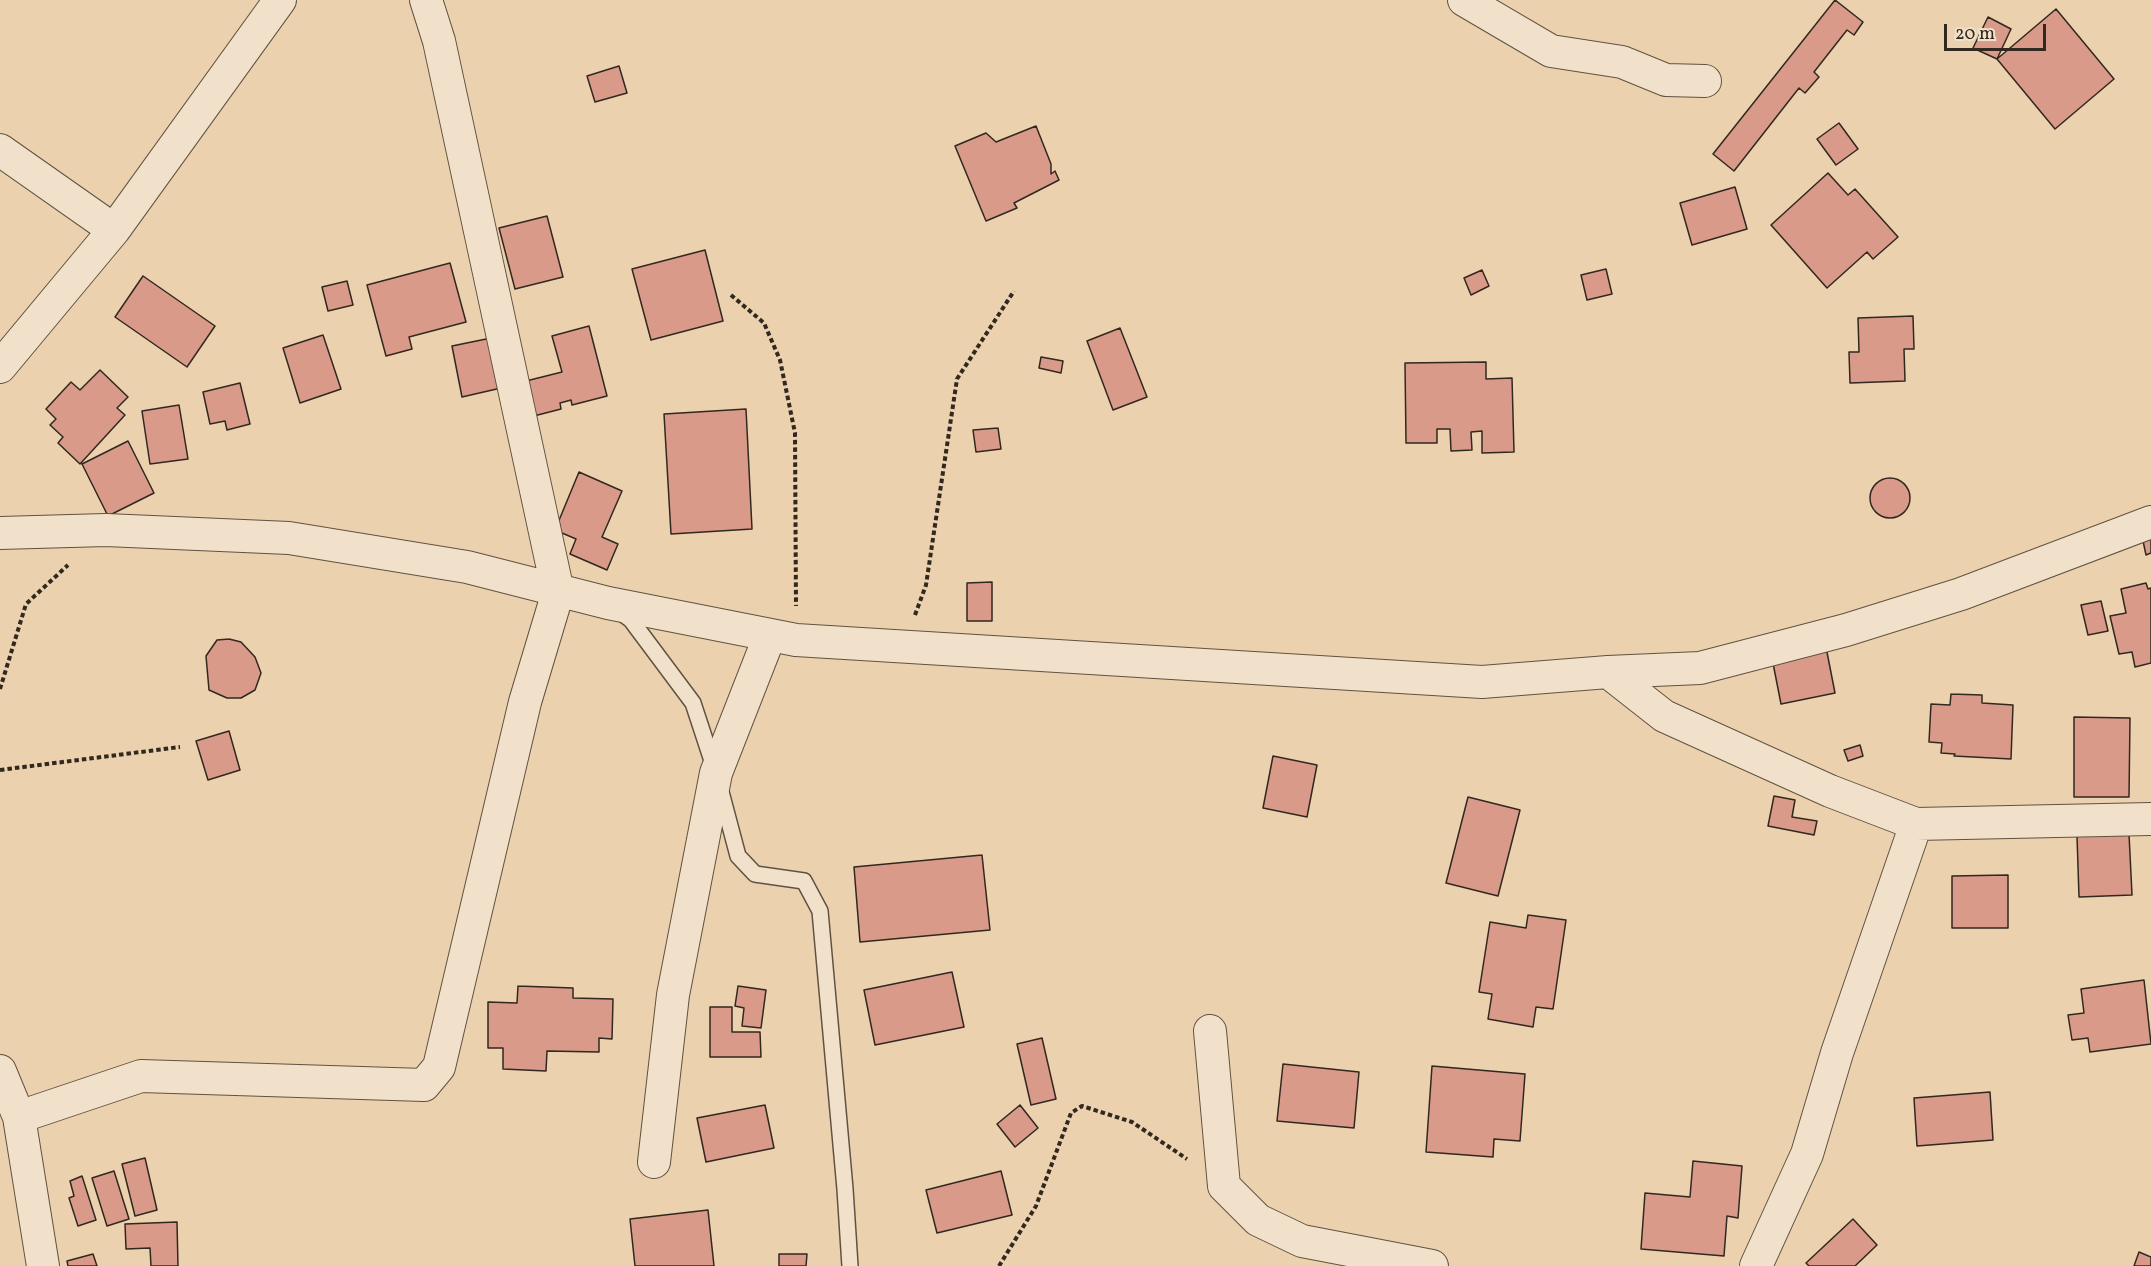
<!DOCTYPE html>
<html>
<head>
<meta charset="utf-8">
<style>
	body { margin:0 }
	#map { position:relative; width:2151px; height:1266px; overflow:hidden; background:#ebd1ad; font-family:Vollkorn,serif }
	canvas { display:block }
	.scale { position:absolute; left:1944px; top:24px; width:102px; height:27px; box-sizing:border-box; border:3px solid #31281f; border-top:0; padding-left:8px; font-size:18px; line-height:21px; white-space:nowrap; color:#31281f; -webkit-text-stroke:4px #f2e1ca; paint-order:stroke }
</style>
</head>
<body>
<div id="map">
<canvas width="2151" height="1266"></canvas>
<div class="scale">20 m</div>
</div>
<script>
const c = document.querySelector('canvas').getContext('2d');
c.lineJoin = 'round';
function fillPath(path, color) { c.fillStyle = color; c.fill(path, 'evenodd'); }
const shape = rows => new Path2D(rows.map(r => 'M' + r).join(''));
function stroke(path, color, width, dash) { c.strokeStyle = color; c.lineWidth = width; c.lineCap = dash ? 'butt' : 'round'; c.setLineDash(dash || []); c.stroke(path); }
const building = shape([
	[1835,0,1863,22,1854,35,1847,30,1814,72,1819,77,1805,93,1799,88,1734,171,1713,154,1835,0],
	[2056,9,2114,79,2055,129,1997,59,2056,9],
	[1988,17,2011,29,1997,59,1973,48,1988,17],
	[619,66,627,93,595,102,587,76,619,66],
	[1839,123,1858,149,1836,165,1817,139,1839,123],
	[1036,126,1051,164,1051,174,1055,171,1059,180,1014,203,1017,208,986,221,955,146,986,133,996,142,1036,126],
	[1828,173,1848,195,1855,189,1898,237,1873,259,1867,252,1827,288,1771,225,1828,173],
	[1735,187,1747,229,1692,245,1680,203,1735,187],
	[547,216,563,277,515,289,499,228,547,216],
	[705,250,723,321,651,340,632,269,705,250],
	[450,263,466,322,409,337,412,349,386,356,367,285,450,263],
	[1606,269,1612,294,1587,300,1581,275,1606,269],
	[1482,270,1489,286,1471,295,1464,278,1482,270],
	[143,276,215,326,187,367,115,317,143,276],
	[347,281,353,305,328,311,322,287,347,281],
	[1913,316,1914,349,1904,349,1905,381,1850,383,1849,352,1859,352,1858,318,1913,316],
	[589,326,607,396,572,405,571,400,560,403,561,409,530,417,522,382,562,372,552,336,589,326],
	[1120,328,1147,397,1113,410,1087,341,1120,328],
	[323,335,341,389,300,403,283,348,323,335],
	[491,338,501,388,462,397,452,346,491,338],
	[1041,357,1063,361,1061,373,1039,368,1041,357],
	[1486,362,1486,379,1512,378,1514,452,1482,453,1482,431,1471,432,1472,450,1451,451,1450,429,1437,429,1437,443,1406,443,1405,363,1486,362],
	[100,370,128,397,117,408,125,415,80,464,58,443,63,437,50,425,56,419,46,409,71,382,80,390,100,370],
	[240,383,250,424,227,430,225,421,210,424,203,392,240,383],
	[179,405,188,459,150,464,142,411,179,405],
	[746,409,752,529,671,534,664,414,746,409],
	[998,428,1001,449,976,452,973,430,998,428],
	[128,441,154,493,108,516,82,464,128,441],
	[579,472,622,491,602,537,618,544,607,570,570,554,576,539,555,530,579,472],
	'1870 498a20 20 0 1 1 40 0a20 20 0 1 1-40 0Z',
	[2151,534,2151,553,2146,555,2142,536,2151,534],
	[992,582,992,621,967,621,967,583,992,582],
	[2146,583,2148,589,2151,588,2151,663,2135,667,2132,652,2119,654,2110,616,2126,613,2121,589,2146,583],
	[2101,601,2108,631,2088,635,2081,605,2101,601],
	[229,639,241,642,255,657,261,673,255,690,241,698,227,698,209,690,206,656,217,640,229,639],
	[1825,642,1835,693,1781,704,1771,653,1825,642],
	[1951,694,1982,695,1982,703,2013,705,2011,759,1954,756,1955,754,1941,753,1942,743,1929,742,1931,704,1950,705,1951,694],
	[2074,717,2130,718,2129,797,2074,797,2074,717],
	[229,731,240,770,208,780,196,741,229,731],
	[1860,745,1863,756,1848,761,1844,750,1860,745],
	[1273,756,1317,765,1307,817,1263,808,1273,756],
	[1774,796,1795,800,1792,817,1817,821,1814,835,1768,826,1774,796],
	[1468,797,1520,810,1498,896,1446,883,1468,797],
	[2129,834,2132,895,2079,897,2077,836,2129,834],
	[982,855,990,930,860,942,854,867,982,855],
	[2008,875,2008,928,1952,928,1952,876,2008,875],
	[1528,915,1566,920,1553,1009,1536,1007,1533,1027,1488,1019,1492,994,1479,992,1490,922,1526,928,1528,915],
	[952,972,964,1027,875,1045,864,990,952,972],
	[2144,980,2151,1044,2090,1052,2088,1038,2072,1040,2068,1015,2084,1013,2081,989,2144,980],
	[518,986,573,988,573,998,613,999,612,1039,599,1038,599,1052,547,1051,546,1071,503,1069,503,1048,488,1048,488,1002,517,1003,518,986],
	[738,986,766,990,761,1028,742,1026,744,1008,735,1006,738,986],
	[710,1007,732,1007,732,1032,760,1032,761,1057,710,1057,710,1007],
	[1042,1038,1056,1099,1031,1105,1017,1044,1042,1038],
	[1283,1064,1359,1072,1354,1128,1277,1121,1283,1064],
	[1432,1066,1525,1074,1520,1141,1494,1139,1493,1157,1426,1152,1432,1066],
	[1990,1092,1993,1140,1917,1146,1914,1098,1990,1092],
	[765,1105,774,1148,706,1162,697,1118,765,1105],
	[1020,1105,1038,1128,1015,1147,997,1124,1020,1105],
	[145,1158,157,1210,135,1216,122,1164,145,1158],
	[1693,1161,1742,1166,1738,1218,1727,1216,1724,1256,1641,1249,1645,1193,1690,1197,1693,1161],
	[114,1171,129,1219,107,1226,92,1178,114,1171],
	[1001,1171,1012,1215,937,1233,926,1190,1001,1171],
	[82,1176,96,1220,78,1226,69,1198,74,1196,70,1181,82,1176],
	[708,1210,714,1266,635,1266,630,1219,708,1210],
	[1853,1219,1877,1245,1855,1266,1809,1266,1806,1263,1853,1219],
	[177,1222,178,1266,151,1266,150,1248,126,1249,125,1224,177,1222],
	[2139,1252,2151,1257,2151,1266,2134,1266,2139,1252],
	[93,1254,97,1266,68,1266,67,1261,93,1254],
	[779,1254,807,1254,806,1266,779,1266,779,1254]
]);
fillPath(building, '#da9a8a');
stroke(building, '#31281f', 1.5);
const lane = shape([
	[620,612,631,620,693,703,716,773,738,856,755,874,804,881,820,911,845,1189,850,1266]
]);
const street = shape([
	[1464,0,1551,51,1622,62,1666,80,1705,81],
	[0,150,114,230],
	[0,367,114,230,280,0],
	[0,533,106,530,289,538,467,567,608,603,796,640,1482,682,1608,672,1664,716,1830,791,1916,824],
	[1608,672,1700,668,1846,630,1961,594,2151,522],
	[1210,1031,1224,1186,1258,1220,1302,1241,1432,1266],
	[0,1071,19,1117,43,1266],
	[19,1117,141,1076,424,1085,439,1067,525,702,558,592,439,41,426,0],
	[654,1162,673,995,716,773,770,635],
	[1756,1266,1807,1154,1837,1053,1916,824,2151,819]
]);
stroke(lane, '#605242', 18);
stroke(street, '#605242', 34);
stroke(shape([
	[731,295,764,323,780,360,795,433,796,606],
	[915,615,926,585,957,379,1014,291],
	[0,689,26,604,68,565],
	[0,770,180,747],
	[999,1266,1036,1206,1071,1113,1082,1106,1132,1122,1187,1159]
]), '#31281f', 4, [4.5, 3]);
stroke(lane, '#f2e1ca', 15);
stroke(street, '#f2e1ca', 32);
</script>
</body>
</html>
